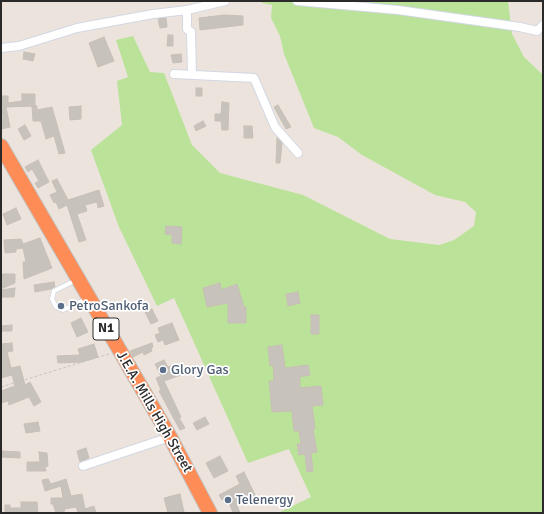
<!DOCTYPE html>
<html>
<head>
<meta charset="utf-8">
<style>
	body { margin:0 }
	#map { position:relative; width:544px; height:514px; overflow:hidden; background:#ece4dc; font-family:Signika,sans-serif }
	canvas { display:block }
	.frame { position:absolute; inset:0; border:2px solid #2a2a2a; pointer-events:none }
</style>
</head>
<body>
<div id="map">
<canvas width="544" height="514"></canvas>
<div class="frame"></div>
</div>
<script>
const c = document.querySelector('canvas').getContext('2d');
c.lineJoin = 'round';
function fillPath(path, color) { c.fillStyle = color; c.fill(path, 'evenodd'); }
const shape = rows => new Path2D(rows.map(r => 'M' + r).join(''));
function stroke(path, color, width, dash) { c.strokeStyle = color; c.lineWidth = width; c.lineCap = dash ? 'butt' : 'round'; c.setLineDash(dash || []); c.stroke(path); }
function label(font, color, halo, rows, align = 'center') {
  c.font = font + ' Signika,sans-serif'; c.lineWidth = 3.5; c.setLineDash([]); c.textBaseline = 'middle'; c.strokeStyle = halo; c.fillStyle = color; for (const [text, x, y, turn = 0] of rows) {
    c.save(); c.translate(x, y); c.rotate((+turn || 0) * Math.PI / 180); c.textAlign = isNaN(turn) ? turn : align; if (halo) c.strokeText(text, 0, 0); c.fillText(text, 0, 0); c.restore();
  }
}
fillPath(shape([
	[262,1,508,1,512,34,524,57,543,75,543,513,278,513,311,497,289,449,248,463,174,298,157,306,119,227,91,150,122,125,117,81,128,77,116,40,133,36,150,72,164,73,192,145,220,173,303,195,390,239,439,245,454,240,474,226,476,212,465,202,435,195,362,155,338,137,314,128,284,54,280,36,271,18,272,5,262,3]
]), '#bae299');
const building = shape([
	[224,15,243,16,243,25,200,30,199,18,224,15],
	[166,18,167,27,160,28,158,19,166,18],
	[168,35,173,35,173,46,167,46,168,35],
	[104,37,114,61,98,67,89,43,104,37],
	[24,52,35,54,33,61,23,59,24,52],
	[181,54,182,62,173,63,171,55,181,54],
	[196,88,202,88,202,96,196,96,196,88],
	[22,94,35,94,35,106,6,107,10,127,1,129,1,118,3,118,1,96,8,96,8,103,22,101,22,94],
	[222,102,229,103,228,130,222,130,221,121,215,121,215,114,221,114,222,102],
	[278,105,291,127,286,129,274,107,278,105],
	[32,106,37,106,37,110,52,107,65,153,59,154,54,136,46,139,41,121,33,121,32,106],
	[81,106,81,119,70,120,69,107,81,106],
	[203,121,206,126,196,131,194,126,203,121],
	[25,125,31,136,24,140,18,129,25,125],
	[244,126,252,126,253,138,244,138,244,126],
	[277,138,282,143,280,163,276,163,277,138],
	[38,160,49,182,38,188,35,183,39,181,32,169,28,172,25,167,38,160],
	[57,179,68,200,99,190,104,206,98,208,97,202,85,205,87,211,77,214,86,240,79,242,67,205,59,209,56,202,54,203,50,195,57,192,52,181,57,179],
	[16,208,21,219,7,225,3,214,16,208],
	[166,226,182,227,181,244,172,243,172,235,165,234,166,226],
	[40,238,52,268,24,279,23,262,26,262,23,248,16,249,16,252,5,253,4,240,21,239,23,244,40,238],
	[1,274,15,274,15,283,1,289,1,274],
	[54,282,55,287,51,289,35,292,34,285,54,282],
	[220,283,221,290,237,284,244,307,246,307,246,323,228,323,228,303,207,307,203,288,220,283],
	[15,288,14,297,1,297,1,290,15,288],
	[298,292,300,303,288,306,286,294,298,292],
	[152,309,158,321,151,324,145,312,152,309],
	[311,315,319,315,319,334,311,334,311,315],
	[81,318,88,332,77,337,71,323,81,318],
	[172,323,179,340,165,345,163,340,158,342,155,335,160,333,158,328,172,323],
	[12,325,12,331,1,331,1,326,12,325],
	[12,343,13,351,7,352,11,368,20,366,25,385,30,382,41,402,34,406,29,397,9,405,8,401,1,403,1,391,15,386,12,375,1,378,1,344,12,343],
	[152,343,153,347,151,348,152,351,144,355,143,352,133,357,130,351,152,343],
	[94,344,98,357,82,362,58,363,57,356,80,355,78,349,94,344],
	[282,345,285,368,308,365,310,375,300,377,300,388,321,386,323,405,312,406,315,429,313,429,317,452,311,453,313,471,307,472,305,454,299,455,297,444,301,444,299,431,294,431,292,411,272,412,269,381,274,381,273,365,270,366,268,347,282,345],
	[164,360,168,367,177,364,181,375,164,381,181,417,179,418,185,428,180,430,159,391,161,390,156,378,161,376,155,364,164,360],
	[205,417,209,424,197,430,193,423,205,417],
	[38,422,40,431,26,433,24,424,38,422],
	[86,448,89,458,80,462,77,451,86,448],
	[1,451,20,452,20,458,1,457,1,451],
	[39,452,47,453,48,466,45,467,46,471,27,471,27,462,40,462,39,452],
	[220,456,228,471,214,478,206,463,220,456],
	[244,472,257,499,249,503,247,498,236,503,240,513,233,513,227,497,222,500,219,495,240,484,236,476,244,472],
	[48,479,51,484,66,479,71,496,82,494,85,509,94,506,96,513,76,513,78,512,76,507,64,509,65,511,56,513,53,504,51,504,51,498,63,498,61,486,45,491,42,480,48,479],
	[180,494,184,512,168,513,164,498,180,494],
	[21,502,37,502,38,513,5,513,5,505,10,505,10,508,21,508,21,502]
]);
fillPath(building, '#c7c2bb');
stroke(building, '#c8bfb6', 1);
const lane = shape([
	[76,280,54,291,52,299,56,307,63,310,88,298]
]);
const street = shape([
	[297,1,398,10,520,27,537,31,543,25],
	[187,10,187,29,191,32,192,75],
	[1,48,19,46,77,28,153,14,187,10,225,1],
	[174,74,254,78,275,127,298,153],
	[83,466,170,437]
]);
const highway = shape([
	[1,146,170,437,210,513]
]);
stroke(lane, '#d2d7e3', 5.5);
stroke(street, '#d2d7e3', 10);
stroke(highway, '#c3c3c3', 16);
stroke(shape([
	[1,387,109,354]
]), '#c3c3c3', 1, [3, 2]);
stroke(lane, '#fff', 4);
stroke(street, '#fff', 8);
stroke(highway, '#fd8c56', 14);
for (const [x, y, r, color] of [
	[61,306,4,"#5c6f8a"],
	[163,370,4,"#5c6f8a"],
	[228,500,4,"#5c6f8a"]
]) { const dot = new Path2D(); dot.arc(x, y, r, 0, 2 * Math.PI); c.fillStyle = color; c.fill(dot); stroke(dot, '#fff', 1.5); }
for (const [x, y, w] of [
	[106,329,26]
]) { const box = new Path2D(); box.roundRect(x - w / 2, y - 11, w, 22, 3); c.fillStyle = '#fff'; c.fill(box); stroke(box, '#2a2a2a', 1); }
label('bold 13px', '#2a2a2a', null, [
	["N1",106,329]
]);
label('14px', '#4e5e75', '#fff', [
	["PetroSankofa",69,306],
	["Glory Gas",171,370],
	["Telenergy",236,500]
], 'left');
label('14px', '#2a2a2a', '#fff', [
	["J.E.A. Mills High Street",154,412,60]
]);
</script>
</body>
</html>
